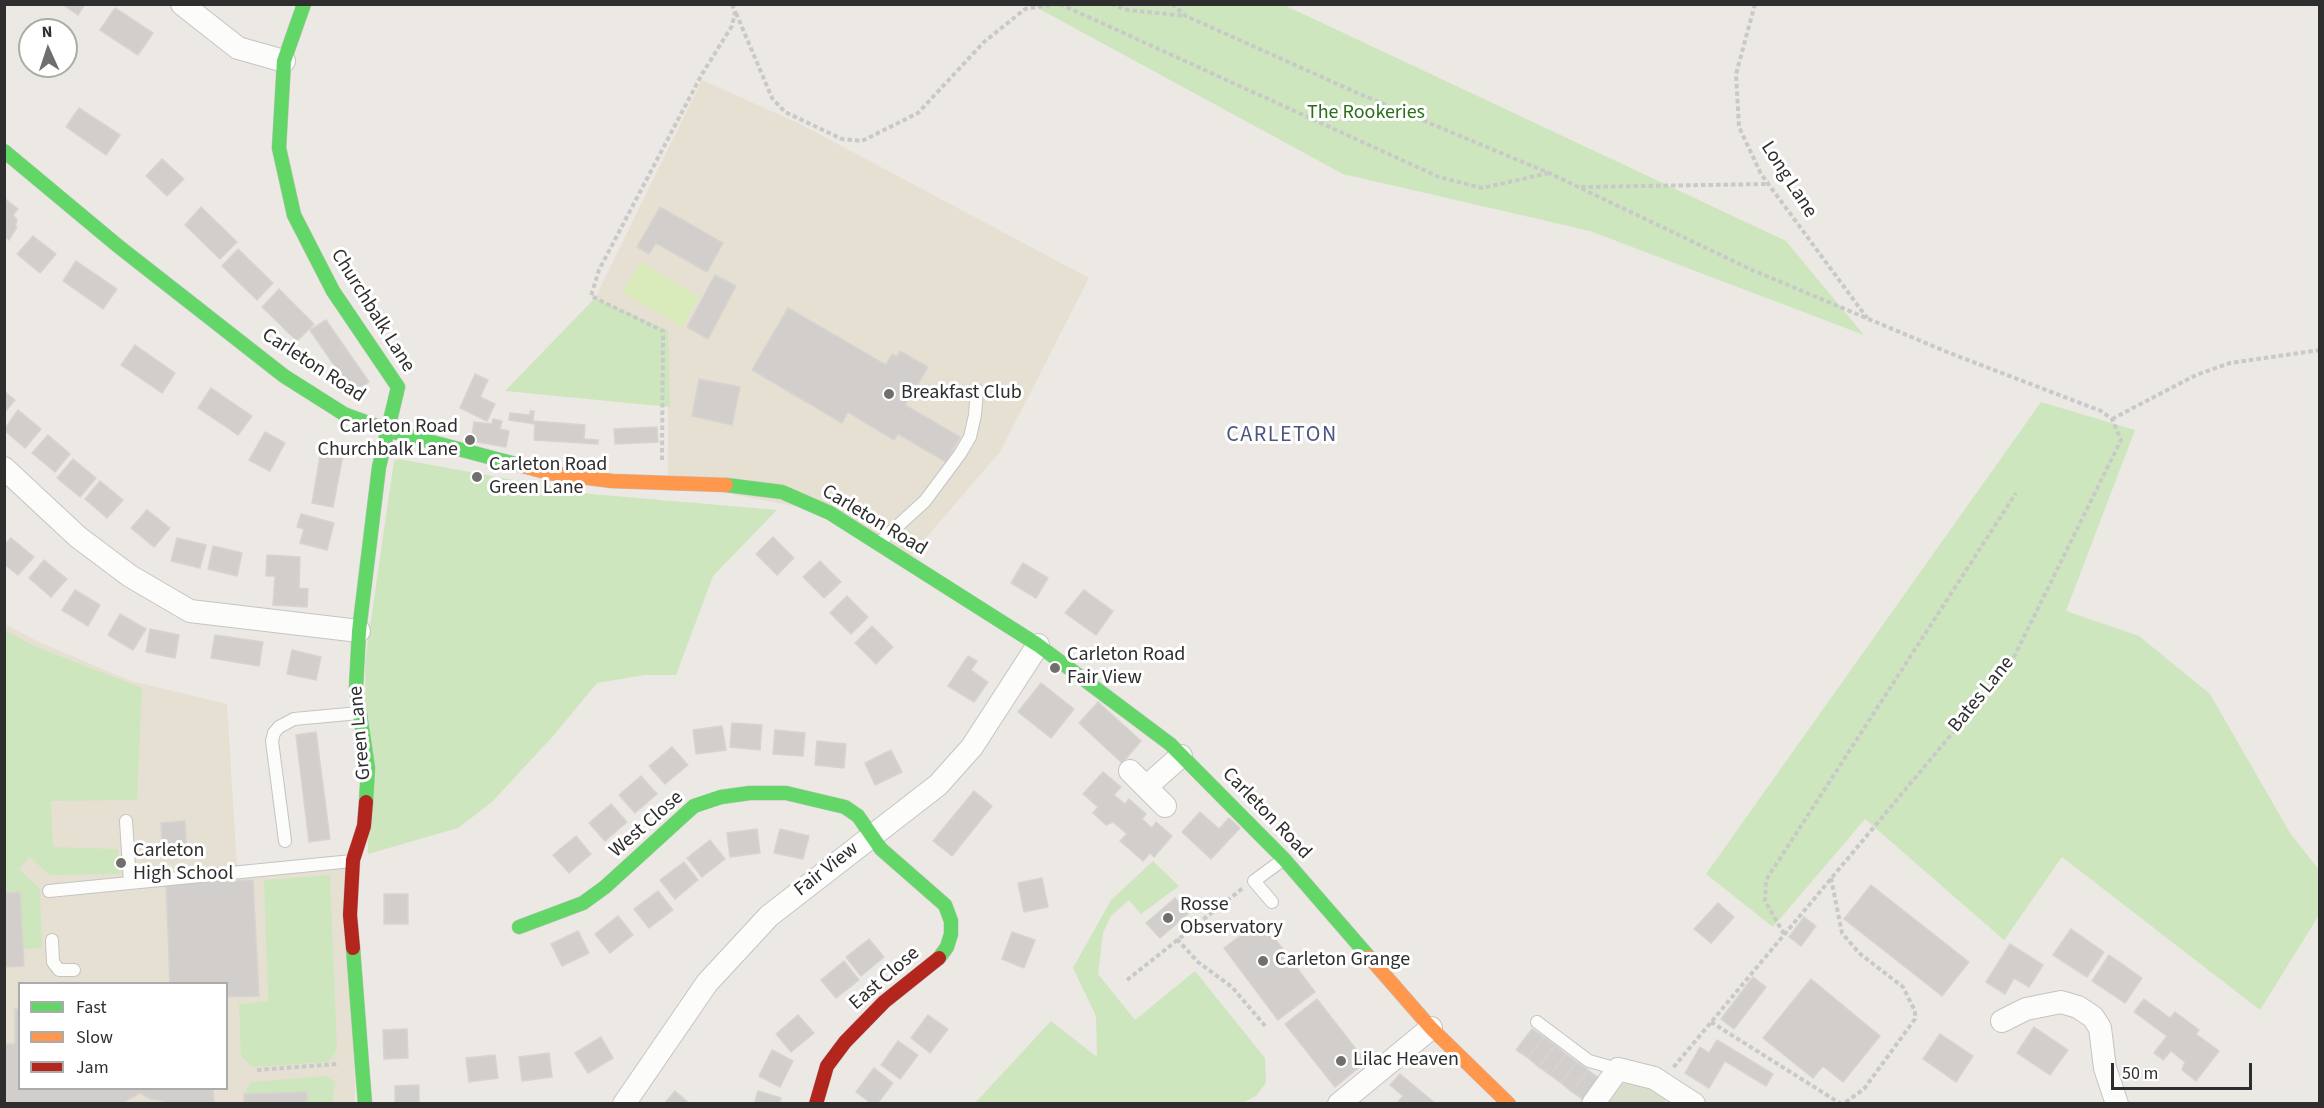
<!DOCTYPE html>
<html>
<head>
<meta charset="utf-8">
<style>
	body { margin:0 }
	#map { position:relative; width:2324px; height:1108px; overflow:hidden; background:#ece8e4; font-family:"Source Sans 3",sans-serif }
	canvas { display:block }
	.frame { position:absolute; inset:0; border:6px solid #2e2e2e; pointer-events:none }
	.legend { position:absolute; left:18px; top:982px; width:210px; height:108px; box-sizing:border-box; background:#fff; border:2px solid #ababab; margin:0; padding:8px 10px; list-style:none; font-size:18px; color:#2e2e2e }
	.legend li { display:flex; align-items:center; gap:12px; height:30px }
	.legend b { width:30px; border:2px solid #ababab }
	.north { position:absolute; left:18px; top:18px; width:60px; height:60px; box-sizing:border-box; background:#fff; border:2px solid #ababab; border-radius:50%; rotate:357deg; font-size:16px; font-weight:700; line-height:24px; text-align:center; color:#2e2e2e }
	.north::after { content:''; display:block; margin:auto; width:21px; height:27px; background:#706f6e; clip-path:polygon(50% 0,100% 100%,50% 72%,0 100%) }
	.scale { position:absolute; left:2111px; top:1063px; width:141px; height:27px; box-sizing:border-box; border:3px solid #2e2e2e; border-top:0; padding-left:8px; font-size:18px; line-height:21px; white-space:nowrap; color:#2e2e2e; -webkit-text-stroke:4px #fff; paint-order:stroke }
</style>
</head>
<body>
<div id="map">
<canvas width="2324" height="1108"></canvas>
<div class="frame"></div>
<ul class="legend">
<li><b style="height:8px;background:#63d668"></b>Fast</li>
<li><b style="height:8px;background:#ff974d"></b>Slow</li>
<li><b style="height:8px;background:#b3261e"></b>Jam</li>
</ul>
<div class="north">N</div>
<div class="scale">50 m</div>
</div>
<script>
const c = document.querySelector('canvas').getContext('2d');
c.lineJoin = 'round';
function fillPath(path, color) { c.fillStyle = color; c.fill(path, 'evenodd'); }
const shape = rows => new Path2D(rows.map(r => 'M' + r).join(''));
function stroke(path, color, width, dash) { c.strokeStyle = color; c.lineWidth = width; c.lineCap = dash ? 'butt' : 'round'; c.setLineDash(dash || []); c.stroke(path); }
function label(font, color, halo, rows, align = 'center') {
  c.font = font + ' "Source Sans 3",sans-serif'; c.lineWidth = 6; c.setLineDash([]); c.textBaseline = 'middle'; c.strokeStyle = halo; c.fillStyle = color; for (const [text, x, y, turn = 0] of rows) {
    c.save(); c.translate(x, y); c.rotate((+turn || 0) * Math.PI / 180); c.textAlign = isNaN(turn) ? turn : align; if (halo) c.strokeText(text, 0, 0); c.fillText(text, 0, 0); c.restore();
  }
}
fillPath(shape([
	[702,80,800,124,1089,278,1000,452,906,561,830,513,668,482,668,330,595,298],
	[4,624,41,643,131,681,227,704,237,865,353,860,355,1103,5,1103],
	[20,984,226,984,226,1088,20,1088]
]), '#e6e0d3');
fillPath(shape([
	[1032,5,1284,5,1786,241,1864,335,1590,231,1343,174],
	[595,298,668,330,670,407,505,391],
	[2041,402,2135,430,2066,611,2139,636,2210,694,2290,833,2319,870,2319,915,2260,1010,2062,857,2004,940,1865,819,1773,927,1706,874],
	[399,459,591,494,777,510,713,576,676,675,645,675,597,683,554,735,492,802,458,828,368,854,365,661,394,461],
	[5,630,34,646,142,688,137,800,51,801,53,847,118,849,119,874,53,875,48,874,30,857,19,869,40,889,42,948,23,949,20,892,5,893],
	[1153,861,1179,886,1141,914,1129,900,1111,916,1103,933,1098,974,1135,1020,1195,971,1265,1058,1266,1083,1256,1096,1242,1103,975,1103,1051,1021,1097,1057,1096,1016,1073,968,1111,900],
	[330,875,337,1050,328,1062,253,1067,241,1056,239,1004,268,1001,264,880],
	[327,1076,335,1083,332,1103,307,1103,306,1092,244,1094,251,1082]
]), '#cee6be');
fillPath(shape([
	[1627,1083,1674,1096,1674,1100,1665,1100,1665,1103,1603,1104,1615,1085]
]), '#d8e0cc');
fillPath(shape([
	[641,262,699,297,682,327,622,292]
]), '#d9eabb');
const building = shape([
	[62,4,85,4,78,15,62,4],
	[115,8,153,33,138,55,100,30,115,8],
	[79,108,120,135,106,155,66,127,79,108],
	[162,159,184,179,167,196,146,176,162,159],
	[4,198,18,209,13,215,17,220,15,227,17,227,9,240,4,236,4,198],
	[201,207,237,242,220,259,185,225,201,207],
	[660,207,723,243,707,272,656,243,649,254,637,247,660,207],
	[33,236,56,254,40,273,17,254,33,236],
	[238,249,273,283,257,300,222,266,238,249],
	[76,261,117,289,103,309,63,281,76,261],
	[715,275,736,286,708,339,687,327,715,275],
	[279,289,314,324,297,341,262,307,279,289],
	[788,308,886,365,892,354,897,357,900,351,928,367,905,405,960,437,946,462,898,434,894,440,848,412,842,423,752,370,788,308],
	[326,320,369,382,357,390,353,384,349,387,310,330,326,320],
	[135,345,175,373,162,393,121,365,135,345],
	[475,374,488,380,480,397,495,404,487,421,460,408,475,374],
	[699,379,740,387,732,425,692,416,699,379],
	[211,388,252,416,238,435,198,408,211,388],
	[4,391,15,400,4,413,4,391],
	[18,410,41,429,25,448,4,430,18,410],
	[530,411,534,411,533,421,585,425,584,439,598,440,598,444,534,440,535,424,509,420,510,413,530,415,530,411],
	[493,419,502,421,500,429,509,431,506,447,471,441,474,422,492,424,493,419],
	[657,427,658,442,615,444,614,429,657,427],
	[265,432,285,443,270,471,249,460,265,432],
	[48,435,70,454,55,472,32,453,48,435],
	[321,451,343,455,333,507,312,503,321,451],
	[73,459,96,478,80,497,57,478,73,459],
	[100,481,123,500,107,518,85,499,100,481],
	[147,510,170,528,154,547,131,528,147,510],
	[301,514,334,523,327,550,300,543,304,529,297,527,301,514],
	[773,537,794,558,777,575,756,554,773,537],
	[11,538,34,557,18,575,4,564,4,545,11,538],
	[177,538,206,545,200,568,171,561,177,538],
	[213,546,242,553,237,576,208,569,213,546],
	[267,555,300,557,299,588,308,589,307,607,273,605,275,576,266,576,267,555],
	[44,560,67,579,51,597,29,578,44,560],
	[820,561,841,582,824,598,803,577,820,561],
	[1023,563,1048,578,1036,598,1011,583,1023,563],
	[75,590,100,605,88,626,62,610,75,590],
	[1084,590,1113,611,1096,635,1065,613,1084,590],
	[847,596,868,617,851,634,830,613,847,596],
	[120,614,146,629,133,650,108,635,120,614],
	[872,626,893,647,876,664,855,643,872,626],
	[150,629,179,635,175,658,146,652,150,629],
	[215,635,263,642,259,666,211,658,215,635],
	[292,650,321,657,316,680,287,674,292,650],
	[968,656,977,661,971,670,988,682,974,702,948,686,968,656],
	[1041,683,1074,709,1051,738,1018,712,1041,683],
	[1098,702,1141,741,1122,763,1079,723,1098,702],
	[732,723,762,725,760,750,730,747,732,723],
	[722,726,726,750,696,754,693,730,722,726],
	[775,730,805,733,803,756,773,754,775,730],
	[316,732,330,839,309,842,296,735,316,732],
	[817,741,846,744,844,768,815,765,817,741],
	[672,747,688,765,665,784,649,766,672,747],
	[891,750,902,772,875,785,865,763,891,750],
	[1103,772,1121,787,1114,795,1125,804,1129,799,1146,814,1142,819,1152,828,1156,822,1172,836,1154,857,1150,853,1143,861,1120,841,1127,834,1113,822,1106,825,1093,813,1098,807,1083,794,1103,772],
	[641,776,657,794,635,813,619,795,641,776],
	[974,791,992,806,952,856,933,841,974,791],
	[611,804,627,822,605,841,589,823,611,804],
	[1200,812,1219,829,1229,818,1240,828,1211,859,1182,832,1200,812],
	[185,821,187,854,163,856,161,823,185,821],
	[757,829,760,853,730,857,727,833,757,829],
	[780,829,809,836,803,859,774,853,780,829],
	[576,836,591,854,569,873,553,855,576,836],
	[710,840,725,859,702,877,687,858,710,840],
	[684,862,698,880,675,899,660,880,684,862],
	[1042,878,1048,907,1024,912,1018,883,1042,878],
	[253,880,259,996,226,997,226,984,170,984,166,884,253,880],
	[1871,885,1969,962,1942,996,1844,919,1871,885],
	[658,891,673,910,649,928,634,909,658,891],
	[20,892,24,966,4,967,4,893,20,892],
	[384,894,408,894,408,924,384,924,384,894],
	[1175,898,1189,913,1160,938,1146,923,1175,898],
	[1718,903,1734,917,1711,943,1694,929,1718,903],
	[618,916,633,935,610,953,595,934,618,916],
	[1804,917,1816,926,1801,946,1789,937,1804,917],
	[1261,920,1315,992,1278,1020,1224,948,1261,920],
	[2071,929,2104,952,2087,977,2053,955,2071,929],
	[578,931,589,953,562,966,551,944,578,931],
	[1012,932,1035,940,1024,968,1002,959,1012,932],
	[869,939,884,957,861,976,846,957,869,939],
	[2010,944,2043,965,2029,987,2014,978,2005,994,1986,982,2010,944],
	[2109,955,2142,978,2125,1003,2092,981,2109,955],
	[844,961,859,980,836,998,821,980,844,961],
	[1753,977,1766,987,1734,1029,1721,1019,1753,977],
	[1811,979,1880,1036,1843,1082,1823,1066,1813,1078,1763,1038,1811,979],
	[1317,999,1366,1062,1335,1087,1285,1024,1317,999],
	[2144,999,2170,1018,2175,1012,2199,1030,2196,1034,2219,1051,2196,1081,2182,1070,2185,1062,2171,1051,2163,1060,2154,1053,2167,1036,2134,1012,2144,999],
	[15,1009,20,1009,20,1088,213,1088,214,1104,164,1104,164,1101,151,1099,140,1093,121,1104,4,1104,4,1044,15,1044,15,1009],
	[798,1015,814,1033,791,1052,776,1034,798,1015],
	[928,1015,948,1029,930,1053,911,1038,928,1015],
	[2034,1027,2068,1050,2050,1075,2017,1053,2034,1027],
	[407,1029,408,1058,384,1059,383,1030,407,1029],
	[1532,1029,1544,1037,1528,1058,1516,1050,1532,1029],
	[1940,1034,1973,1056,1956,1082,1923,1059,1940,1034],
	[601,1037,613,1058,588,1073,575,1053,601,1037],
	[1544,1037,1555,1045,1539,1067,1528,1058,1544,1037],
	[1717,1040,1773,1074,1766,1086,1725,1061,1709,1088,1685,1073,1700,1047,1709,1053,1717,1040],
	[898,1041,918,1055,900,1079,881,1065,898,1041],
	[1555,1045,1566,1054,1550,1075,1539,1067,1555,1045],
	[772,1050,793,1061,780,1087,759,1076,772,1050],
	[549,1053,552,1077,522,1081,519,1057,549,1053],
	[1566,1054,1577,1062,1561,1083,1550,1075,1566,1054],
	[495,1055,498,1078,469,1082,466,1058,495,1055],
	[1577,1062,1588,1070,1572,1092,1561,1083,1577,1062],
	[874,1068,893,1083,877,1104,872,1104,856,1092,874,1068],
	[1588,1070,1600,1079,1584,1100,1572,1092,1588,1070],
	[1400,1074,1436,1104,1397,1103,1403,1096,1390,1085,1400,1074],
	[419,1085,419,1104,395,1104,395,1086,419,1085],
	[675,1091,690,1104,664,1104,675,1091],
	[758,1091,781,1098,779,1104,754,1104,758,1091],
	[307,1092,307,1104,244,1104,244,1094,307,1092]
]);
fillPath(building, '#d1cecb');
stroke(building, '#d7d4d0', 1.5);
const lane = shape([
	[879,543,925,501,960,454,970,437,975,415,977,390],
	[126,821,130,883],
	[285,841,272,741,274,733,279,727,294,719,359,713],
	[49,891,352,861],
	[1272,902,1254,881,1284,859],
	[52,940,53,962,59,970,74,970],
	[1537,1022,1589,1061,1618,1069]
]);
const street = shape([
	[182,4,238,48,284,61],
	[4,468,78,537,130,576,190,611,359,631],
	[1130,771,1165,806],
	[1146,787,1181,756],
	[2002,1021,2026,1009,2061,1002,2078,1007,2093,1017,2100,1028,2105,1068,2117,1104],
	[624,1104,707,983,769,916,938,785,972,747,1038,645],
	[1339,1104,1431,1028],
	[1593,1104,1618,1069,1654,1078,1694,1104]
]);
const fast = shape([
	[304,4,284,61,279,148,294,215,333,291,398,387,379,467,359,631,356,687,368,768,366,802],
	[4,151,118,246,284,376,344,414,390,431,523,466],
	[726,485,782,492,830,513,1038,645,1170,744,1284,859,1369,957],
	[519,927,583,903,605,887,694,806,721,797,750,793,786,793,845,807,858,816,881,849,945,905,951,921,951,934,947,947,939,958],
	[353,948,365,1104]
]);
const slow = shape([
	[523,466,549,473,612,481,726,485],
	[1369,957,1431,1028,1509,1104]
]);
const jam = shape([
	[353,948,350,915,353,860,364,826,366,802],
	[816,1104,827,1066,845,1042,884,1002,939,958]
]);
stroke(lane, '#c5c4c5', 14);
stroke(street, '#c5c4c5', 24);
stroke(fast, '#c5c4c5', 15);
stroke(slow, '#c5c4c5', 15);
stroke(jam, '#c5c4c5', 15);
stroke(shape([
	[1060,4,1439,177,1482,188,1549,173],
	[1111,4,1128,10,1185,16],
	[1172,4,1186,16,1362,95,1549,173,1750,269,1947,352,2101,411,2112,419,2121,440,2011,663,1672,1069],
	[1755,4,1736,74,1739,127,1761,174,1867,318],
	[736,13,772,98,785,112,842,139,862,141,918,113,984,42,1025,9,1056,4],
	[1581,187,1768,184],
	[2112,419,2196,375,2230,363,2320,350],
	[662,460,663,331,591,296,599,270,702,74,732,26,735,12,732,4],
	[1831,878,1842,933,1859,953,1903,987,1915,1011,1915,1019,1864,1089,1843,1104],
	[1784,934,1765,901,1766,880,2016,493],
	[1177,939,1198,962,1232,987,1266,1027],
	[1127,980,1243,888],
	[1711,1022,1841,1104],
	[257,1070,337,1064]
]), '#c9c9c8', 4, [4.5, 3]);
stroke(lane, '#fcfcfb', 12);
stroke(street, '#fcfcfb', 22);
stroke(fast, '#63d668', 14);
stroke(slow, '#ff974d', 14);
stroke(jam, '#b3261e', 14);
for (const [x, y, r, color] of [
	[889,394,6,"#706f6e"],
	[470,440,6,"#706f6e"],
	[477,477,6,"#706f6e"],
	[1055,668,6,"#706f6e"],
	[121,863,6,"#706f6e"],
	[1168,918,6,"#706f6e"],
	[1263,961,6,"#706f6e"],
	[1341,1061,6,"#706f6e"]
]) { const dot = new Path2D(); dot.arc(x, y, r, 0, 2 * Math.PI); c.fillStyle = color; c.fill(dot); stroke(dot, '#fff', 2); }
label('20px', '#2c6e1b', '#fff', [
	["The Rookeries",1366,114]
]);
label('20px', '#2e2e2e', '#fff', [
	["Long Lane",1788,180,57],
	["Churchbalk Lane",372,311,58],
	["Carleton Road",313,366,33],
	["Carleton Road",874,521,31],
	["Bates Lane",1982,695,-51],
	["Green Lane",361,733,-95],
	["Carleton Road",1266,814,46],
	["West Close",647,825,-41],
	["Fair View",827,870,-38],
	["East Close",885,979,-41]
]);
label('20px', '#2e2e2e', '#fff', [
	["Breakfast Club",901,394],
	["Carleton Road",458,428,"right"],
	["Churchbalk Lane",458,451,"right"],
	["Carleton Road",489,466],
	["Green Lane",489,489],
	["Carleton Road",1067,656],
	["Fair View",1067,679],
	["Carleton",133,852],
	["High School",133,875],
	["Rosse",1180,906],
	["Observatory",1180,929],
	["Carleton Grange",1275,961],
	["Lilac Heaven",1353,1061]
], 'left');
c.letterSpacing = '1.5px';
label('22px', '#4d5680', '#fff', [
	["CARLETON",1282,436]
]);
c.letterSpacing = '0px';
</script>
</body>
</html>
